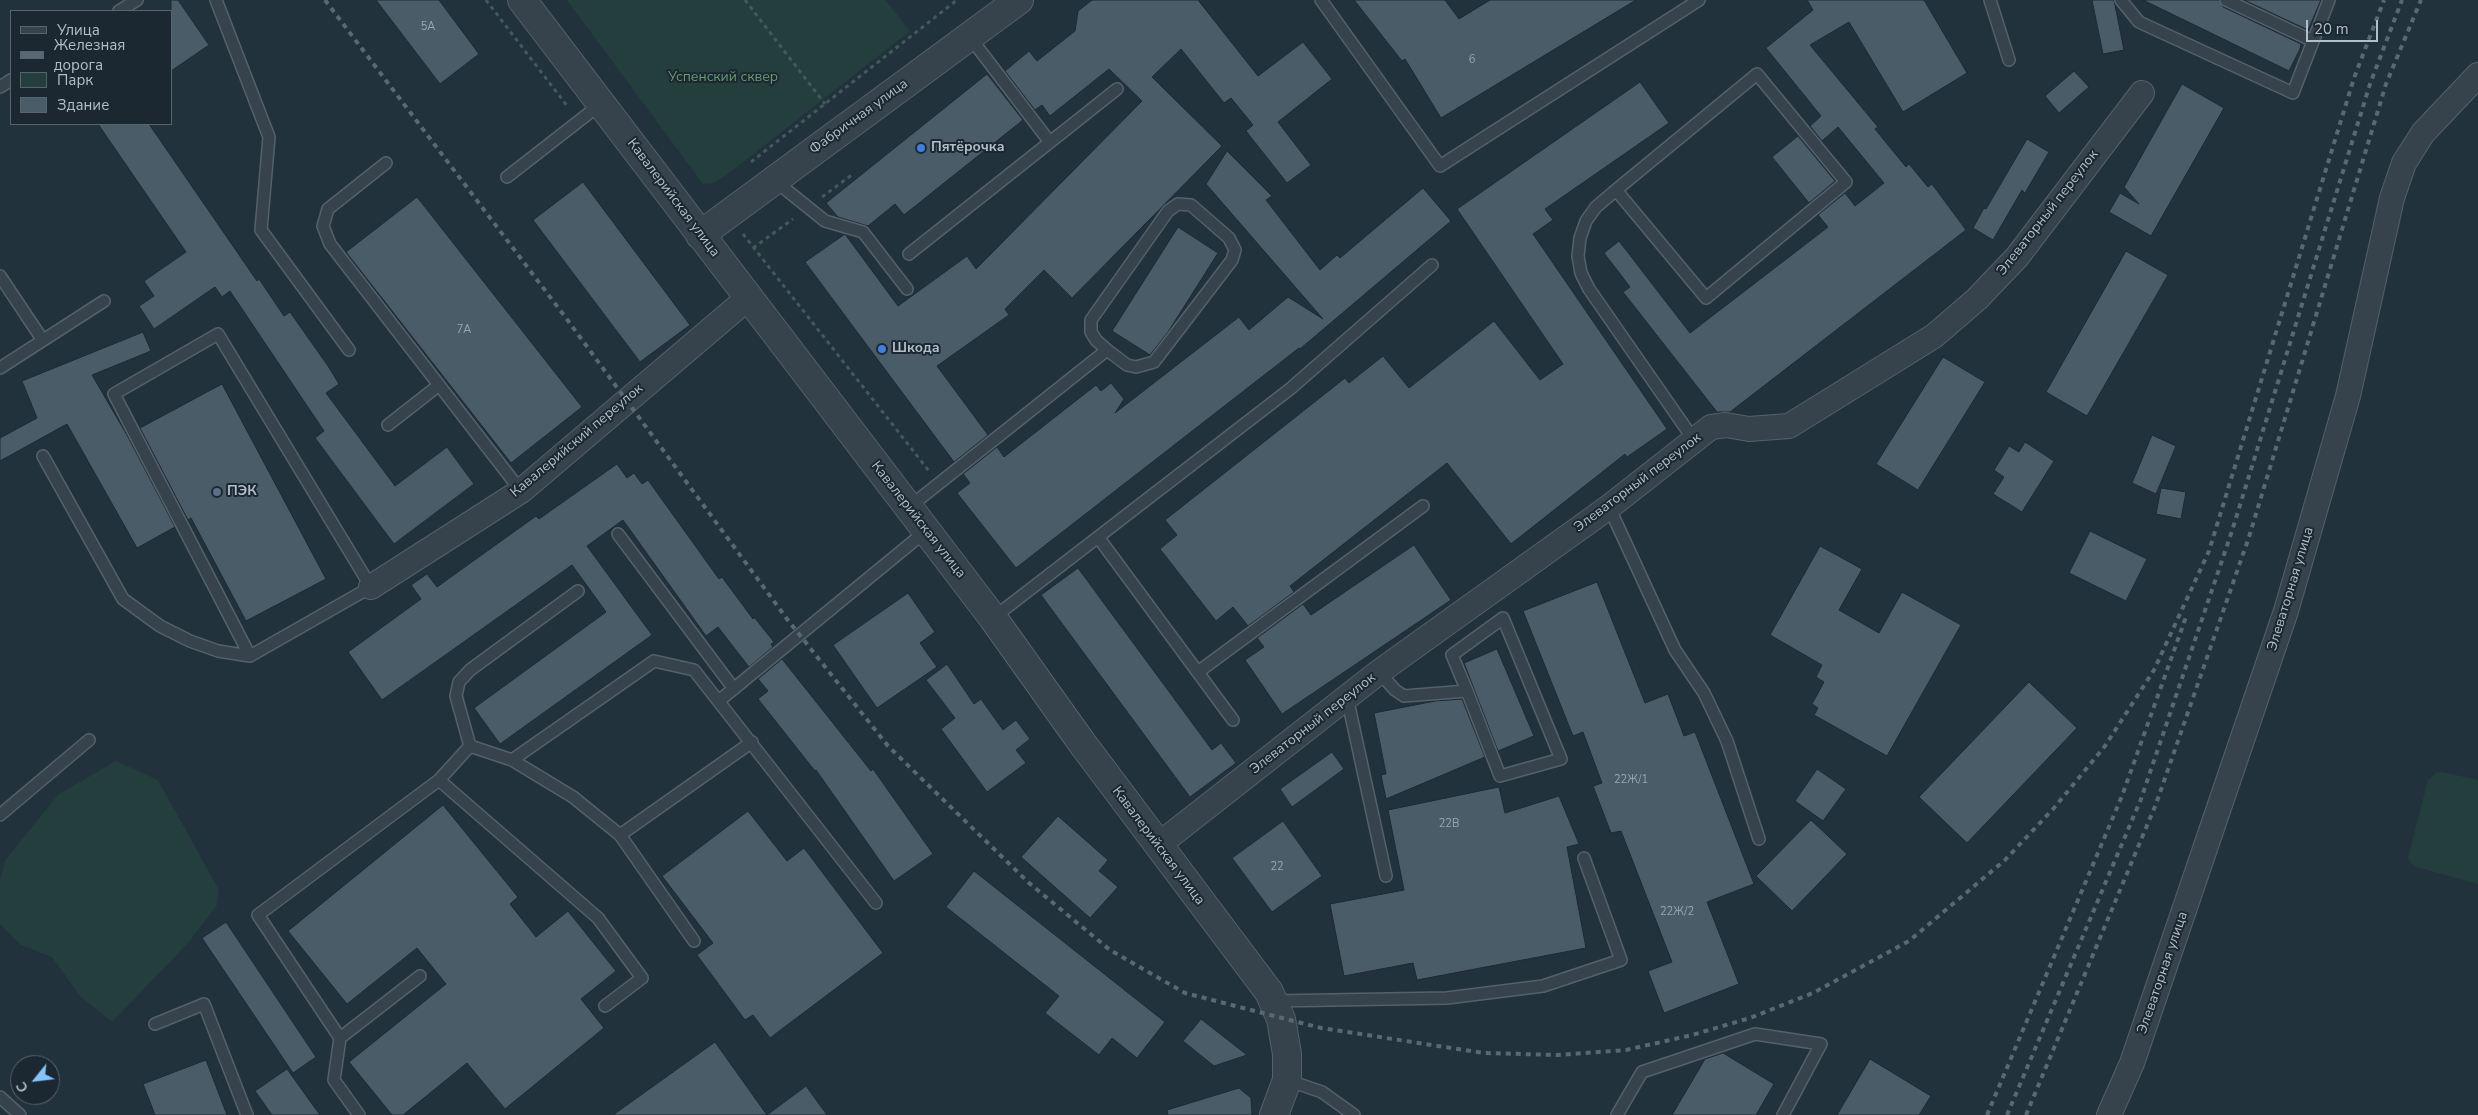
<!DOCTYPE html>
<html>
<head>
<meta charset="utf-8">
<style>
	body { margin:0 }
	#map { position:relative; width:2478px; height:1115px; overflow:hidden; background:#22323d; font-family:"Nunito Sans",sans-serif }
	canvas { display:block }
	.legend { position:absolute; left:10px; top:10px; width:162px; height:115px; box-sizing:border-box; background:#1b2832; border:1px solid #57646e; margin:0; padding:6px 9px; list-style:none; font-size:15px; color:#b2bec9 }
	.legend li { display:flex; align-items:center; gap:10px; height:25px }
	.legend b { width:25px; border:1px solid #57646e }
	.north { position:absolute; left:10px; top:1055px; width:50px; height:50px; box-sizing:border-box; background:#1b2832; border:1px solid #57646e; border-radius:50%; rotate:241deg; font-size:14px; font-weight:700; line-height:20px; text-align:center; color:#b2bec9 }
	.north::after { content:''; display:block; margin:auto; width:18px; height:22px; background:#84c3fb; clip-path:polygon(50% 0,100% 100%,50% 72%,0 100%) }
	.scale { position:absolute; left:2306px; top:20px; width:72px; height:22px; box-sizing:border-box; border:2px solid #b2bec9; border-top:0; padding-left:6px; font-size:15px; line-height:18px; white-space:nowrap; color:#b2bec9; -webkit-text-stroke:4px #1b2832; paint-order:stroke }
</style>
</head>
<body>
<div id="map">
<canvas width="2478" height="1115"></canvas>
<ul class="legend">
<li><b style="height:6px;background:#36434d"></b>Улица</li>
<li><b style="height:6px;background:#586874"></b>Железная дорога</li>
<li><b style="height:14px;background:#243e3d"></b>Парк</li>
<li><b style="height:14px;background:#4b5c69"></b>Здание</li>
</ul>
<div class="north">С</div>
<div class="scale">20 m</div>
</div>
<script>
const c = document.querySelector('canvas').getContext('2d');
c.lineJoin = 'round';
function fillPath(path, color) { c.fillStyle = color; c.fill(path, 'evenodd'); }
const shape = rows => new Path2D(rows.map(r => 'M' + r).join(''));
function stroke(path, color, width, dash) { c.strokeStyle = color; c.lineWidth = width; c.lineCap = dash ? 'butt' : 'round'; c.setLineDash(dash || []); c.stroke(path); }
function label(font, color, halo, rows, align = 'center') {
  c.font = font + ' "Nunito Sans",sans-serif'; c.lineWidth = 4; c.setLineDash([]); c.textBaseline = 'middle'; c.strokeStyle = halo; c.fillStyle = color; for (const [text, x, y, turn = 0] of rows) {
    c.save(); c.translate(x, y); c.rotate((+turn || 0) * Math.PI / 180); c.textAlign = isNaN(turn) ? turn : align; if (halo) c.strokeText(text, 0, 0); c.fillText(text, 0, 0); c.restore();
  }
}
fillPath(shape([
	[567,0,885,0,910,31,728,174,713,183,703,184],
	[116,761,158,780,219,890,217,905,188,943,112,1022,80,996,52,957,21,945,0,924,0,879,6,859,59,794],
	[2442,772,2478,780,2478,884,2417,867,2411,863,2408,858,2428,780,2436,773]
]), '#243e3d');
const building = shape([
	[171,0,178,0,209,45,171,71,171,0],
	[376,0,439,0,479,54,440,84,376,0],
	[1092,0,1198,0,1258,76,1303,42,1332,79,1278,122,1311,165,1287,183,1246,131,1253,125,1231,98,1224,103,1181,49,1152,77,1222,146,1072,298,1044,270,1005,309,1009,315,937,366,988,435,954,462,805,262,845,234,898,306,967,256,976,269,1142,101,1109,69,1050,116,1042,105,1035,110,1005,71,1029,51,1037,61,1075,31,1078,11,1092,0],
	[1354,0,1445,0,1459,19,1490,0,1636,0,1441,118,1405,59,1402,61,1354,0],
	[1807,0,1924,0,1967,73,1903,112,1849,22,1810,45,1878,127,1875,129,1906,167,1909,164,1928,187,1932,184,1966,230,1730,412,1717,412,1623,292,1630,287,1604,253,1619,241,1690,333,1828,227,1818,215,1845,193,1855,206,1884,183,1838,127,1822,141,1810,126,1821,116,1766,48,1813,10,1807,0],
	[2092,0,2114,0,2124,50,2103,54,2092,0],
	[2143,0,2219,0,2223,7,2301,44,2300,49,2289,71,2143,0],
	[2244,0,2321,0,2308,30,2244,0],
	[2074,71,2089,87,2059,113,2045,96,2074,71],
	[987,74,1023,120,904,215,895,204,868,226,838,217,826,203,987,74],
	[1640,82,1669,123,1545,209,1553,220,1533,234,1667,429,1627,457,1625,454,1511,544,1447,463,1290,586,1294,592,1248,626,1233,607,1216,621,1160,549,1177,535,1165,520,1345,378,1349,383,1383,356,1409,388,1494,321,1540,380,1563,364,1457,209,1640,82],
	[2182,84,2224,108,2151,236,2109,212,2120,193,2139,204,2124,187,2182,84],
	[98,124,149,124,257,281,259,279,284,316,290,312,328,366,339,384,326,393,395,486,447,447,474,484,394,544,315,438,324,431,230,291,222,297,215,287,154,329,139,306,154,296,144,281,186,252,98,124],
	[1798,136,1835,181,1809,203,1772,157,1798,136],
	[2027,139,2049,152,2025,193,2022,190,1993,240,1973,228,1984,208,1986,209,2027,139],
	[1227,151,1272,196,1266,200,1320,270,1337,255,1340,258,1423,188,1451,221,1300,349,1299,348,1016,568,957,493,970,483,963,474,997,447,1004,457,1096,385,1101,391,1111,383,1124,399,1115,413,1239,317,1249,330,1288,297,1323,319,1206,184,1227,151],
	[583,182,690,325,640,362,533,220,583,182],
	[417,197,582,407,511,463,346,252,417,197],
	[1178,227,1218,253,1168,332,1150,355,1112,331,1178,227],
	[2126,251,2168,275,2087,416,2046,392,2126,251],
	[143,332,151,351,92,375,127,435,175,527,137,548,67,424,0,461,0,438,37,418,22,381,143,332],
	[1943,357,1985,382,1918,490,1876,464,1943,357],
	[222,384,326,579,246,621,191,518,188,520,140,428,222,384],
	[2152,435,2176,446,2156,494,2132,483,2152,435],
	[2025,442,2054,461,2022,512,1993,494,2004,477,1994,470,2009,446,2019,452,2025,442],
	[617,464,627,478,634,473,642,484,648,480,719,579,722,577,753,619,754,617,774,642,771,644,773,647,749,667,718,627,706,636,623,520,587,546,652,635,500,744,474,708,606,612,572,565,382,700,348,652,421,599,411,585,427,574,437,587,536,516,539,519,617,464],
	[2161,488,2186,492,2181,519,2156,514,2161,488],
	[2090,531,2147,559,2126,601,2069,573,2090,531],
	[1414,545,1451,600,1282,714,1245,660,1264,647,1257,638,1303,604,1311,615,1414,545],
	[1820,546,1862,569,1839,610,1879,633,1902,592,1961,625,1887,756,1814,715,1818,708,1812,704,1824,682,1816,677,1822,665,1770,635,1820,546],
	[1078,568,1212,750,1221,743,1236,763,1190,797,1041,595,1078,568],
	[1597,582,1645,703,1668,694,1684,736,1695,732,1754,884,1707,902,1739,984,1664,1013,1648,971,1672,962,1621,831,1611,833,1593,786,1602,783,1583,732,1573,736,1523,611,1597,582],
	[908,593,935,632,920,643,937,667,877,708,833,645,908,593],
	[1497,649,1534,736,1498,751,1464,663,1497,649],
	[782,659,871,771,873,769,933,854,894,881,816,770,815,771,758,699,768,691,758,679,782,659],
	[947,664,974,704,981,699,1003,730,1016,720,1030,739,1016,750,1026,763,987,792,941,729,955,718,926,680,947,664],
	[2029,682,2077,728,1967,843,1919,797,2029,682],
	[1462,699,1485,757,1386,799,1381,775,1386,774,1374,713,1435,701,1462,699],
	[1332,752,1344,769,1292,807,1280,789,1332,752],
	[1817,769,1846,789,1823,821,1795,801,1817,769],
	[1499,787,1505,813,1559,796,1579,844,1567,847,1586,948,1417,980,1413,963,1344,976,1330,904,1404,890,1388,810,1499,787],
	[443,805,518,897,510,904,536,937,568,911,616,971,581,999,604,1028,505,1109,467,1063,403,1115,392,1115,349,1062,446,984,417,948,347,1004,288,931,443,805],
	[748,811,787,861,804,848,883,953,770,1038,753,1015,745,1020,697,955,713,943,662,876,748,811],
	[1058,816,1108,860,1099,871,1118,887,1090,918,1021,857,1058,816],
	[1811,820,1847,854,1792,911,1756,876,1811,820],
	[1283,821,1322,876,1272,912,1232,858,1283,821],
	[974,871,1165,1022,1137,1058,1112,1038,1099,1055,1045,1013,1059,996,946,907,974,871],
	[226,922,316,1057,293,1073,202,938,226,922],
	[1201,1019,1247,1055,1214,1066,1183,1041,1201,1019],
	[715,1042,767,1115,806,1086,827,1115,613,1115,715,1042],
	[1723,1053,1774,1084,1756,1115,1672,1115,1705,1059,1723,1053],
	[1870,1059,1931,1096,1919,1115,1837,1115,1870,1059],
	[206,1060,227,1115,155,1115,143,1084,206,1060],
	[287,1069,320,1115,272,1115,255,1091,287,1069],
	[1239,1088,1251,1098,1252,1115,1168,1115,1167,1110,1239,1088]
]);
fillPath(building, '#4b5c69');
stroke(building, '#1d2a34', 1);
const service = shape([
	[216,0,269,137,261,230,349,350],
	[1321,0,1440,166,1699,0],
	[1990,0,2009,60],
	[2121,0,2139,22,2293,93,2329,0],
	[2226,0,2313,41],
	[119,11,137,0],
	[969,36,1049,141],
	[0,87,11,80],
	[386,163,328,209,323,226,330,244,521,491],
	[507,177,602,103],
	[774,180,825,221,863,232,907,289],
	[1616,190,1706,298,1846,182,1757,74,1616,190,1596,207,1586,221,1580,238,1578,256,1581,273,1589,289,1694,440],
	[909,254,1117,89],
	[0,276,42,339],
	[218,334,371,587,250,656,114,394,218,334],
	[0,368,104,301],
	[388,425,439,385],
	[43,456,123,599,160,626,190,641,218,651,250,656],
	[1609,507,1675,650,1704,693,1727,741,1759,839],
	[908,508,1107,350,1096,340,1091,332,1091,320,1168,211,1178,204,1191,205,1229,238,1235,250,1232,260,1154,362,1136,367,1127,365,1107,350],
	[618,534,734,689],
	[1098,537,1233,720],
	[993,618,1290,389,1432,265],
	[1198,672,1423,506],
	[1379,672,1395,690,1404,696,1467,691,1500,776,1561,759,1503,618,1452,655,1467,691],
	[1347,697,1386,876],
	[720,700,926,531],
	[470,746,512,760,573,797,620,835,694,941],
	[470,746,456,696,459,682,470,670,578,591],
	[512,760,654,661,694,670,876,903],
	[439,780,598,918,642,978,605,1006],
	[0,815,89,740],
	[620,835,752,742],
	[1274,1001,1447,998,1543,986,1621,960,1584,858],
	[155,1024,204,1004,247,1115],
	[340,1038,420,976],
	[1287,1080,1322,1092,1354,1115],
	[0,1097,20,1115],
	[359,1115,334,1080,340,1038,258,915,439,780,470,746],
	[1617,1115,1642,1072,1755,1034,1821,1044,1783,1115]
]);
const minor = shape([
	[371,587,521,491,748,298],
	[1157,846,1379,672,1609,507,1711,427,1726,425,1749,429,1789,426,1934,336,1977,299,2017,257,2142,93],
	[2109,1115,2132,1063,2286,611,2348,396,2392,198,2404,163,2423,133,2478,75]
]);
const tertiary = shape([
	[522,0,993,618,1082,743,1269,992,1281,1019,1287,1054,1287,1080,1274,1115],
	[700,235,1019,0]
]);
stroke(service, '#54616b', 14);
stroke(minor, '#54616b', 26);
stroke(tertiary, '#54616b', 30);
stroke(shape([
	[486,0,568,107],
	[745,0,825,104],
	[751,162,957,0],
	[822,197,853,174],
	[743,234,929,471],
	[753,248,793,219]
]), '#425a5a', 3, [4, 4]);
stroke(service, '#36434d', 11);
stroke(minor, '#36434d', 24);
stroke(tertiary, '#36434d', 28);
stroke(shape([
	[325,0,566,318,787,619,888,746,1029,883,1110,950,1185,993,1321,1028,1484,1053,1558,1055,1626,1050,1692,1035,1750,1018,1813,993,1909,941,2005,860,2054,808,2105,746,2154,670,2209,551,2354,78,2384,0],
	[1987,1115,2122,796,2186,617],
	[2007,1115,2141,799,2232,531,2370,84,2402,0],
	[2026,1115,2156,804,2249,537,2386,84,2421,0]
]), '#586874', 4, [5, 5]);
for (const [x, y, r, color] of [
	[921,148,5,"#3f7fe0"],
	[882,349,5,"#3f7fe0"],
	[217,492,5,"#5c6f8a"]
]) { const dot = new Path2D(); dot.arc(x, y, r, 0, 2 * Math.PI); c.fillStyle = color; c.fill(dot); stroke(dot, '#1b2832', 2); }
label('11px', '#98a6b1', null, [
	["5А",428,27],
	["6",1472,60],
	["7А",464,330],
	["22Ж/1",1631,780],
	["22В",1449,824],
	["22",1277,867],
	["22Ж/2",1677,912]
]);
label('14px', '#689a6c', '#1b2832', [
	["Успенский сквер",723,78]
]);
label('14px', '#b2bec9', '#1b2832', [
	["Фабричная улица",859,117,-36],
	["Кавалерийская улица",673,198,53],
	["Элеваторный переулок",2048,213,-52],
	["Кавалерийский переулок",577,441,-40],
	["Элеваторный переулок",1638,483,-37],
	["Кавалерийская улица",918,520,52],
	["Элеваторная улица",2291,589,-73],
	["Элеваторный переулок",1313,724,-38],
	["Кавалерийская улица",1158,846,53],
	["Элеваторная улица",2163,973,-71]
]);
label('bold 14px', '#b2bec9', '#1b2832', [
	["Пятёрочка",931,148],
	["Шкода",892,349],
	["ПЭК",227,492]
], 'left');
</script>
</body>
</html>
